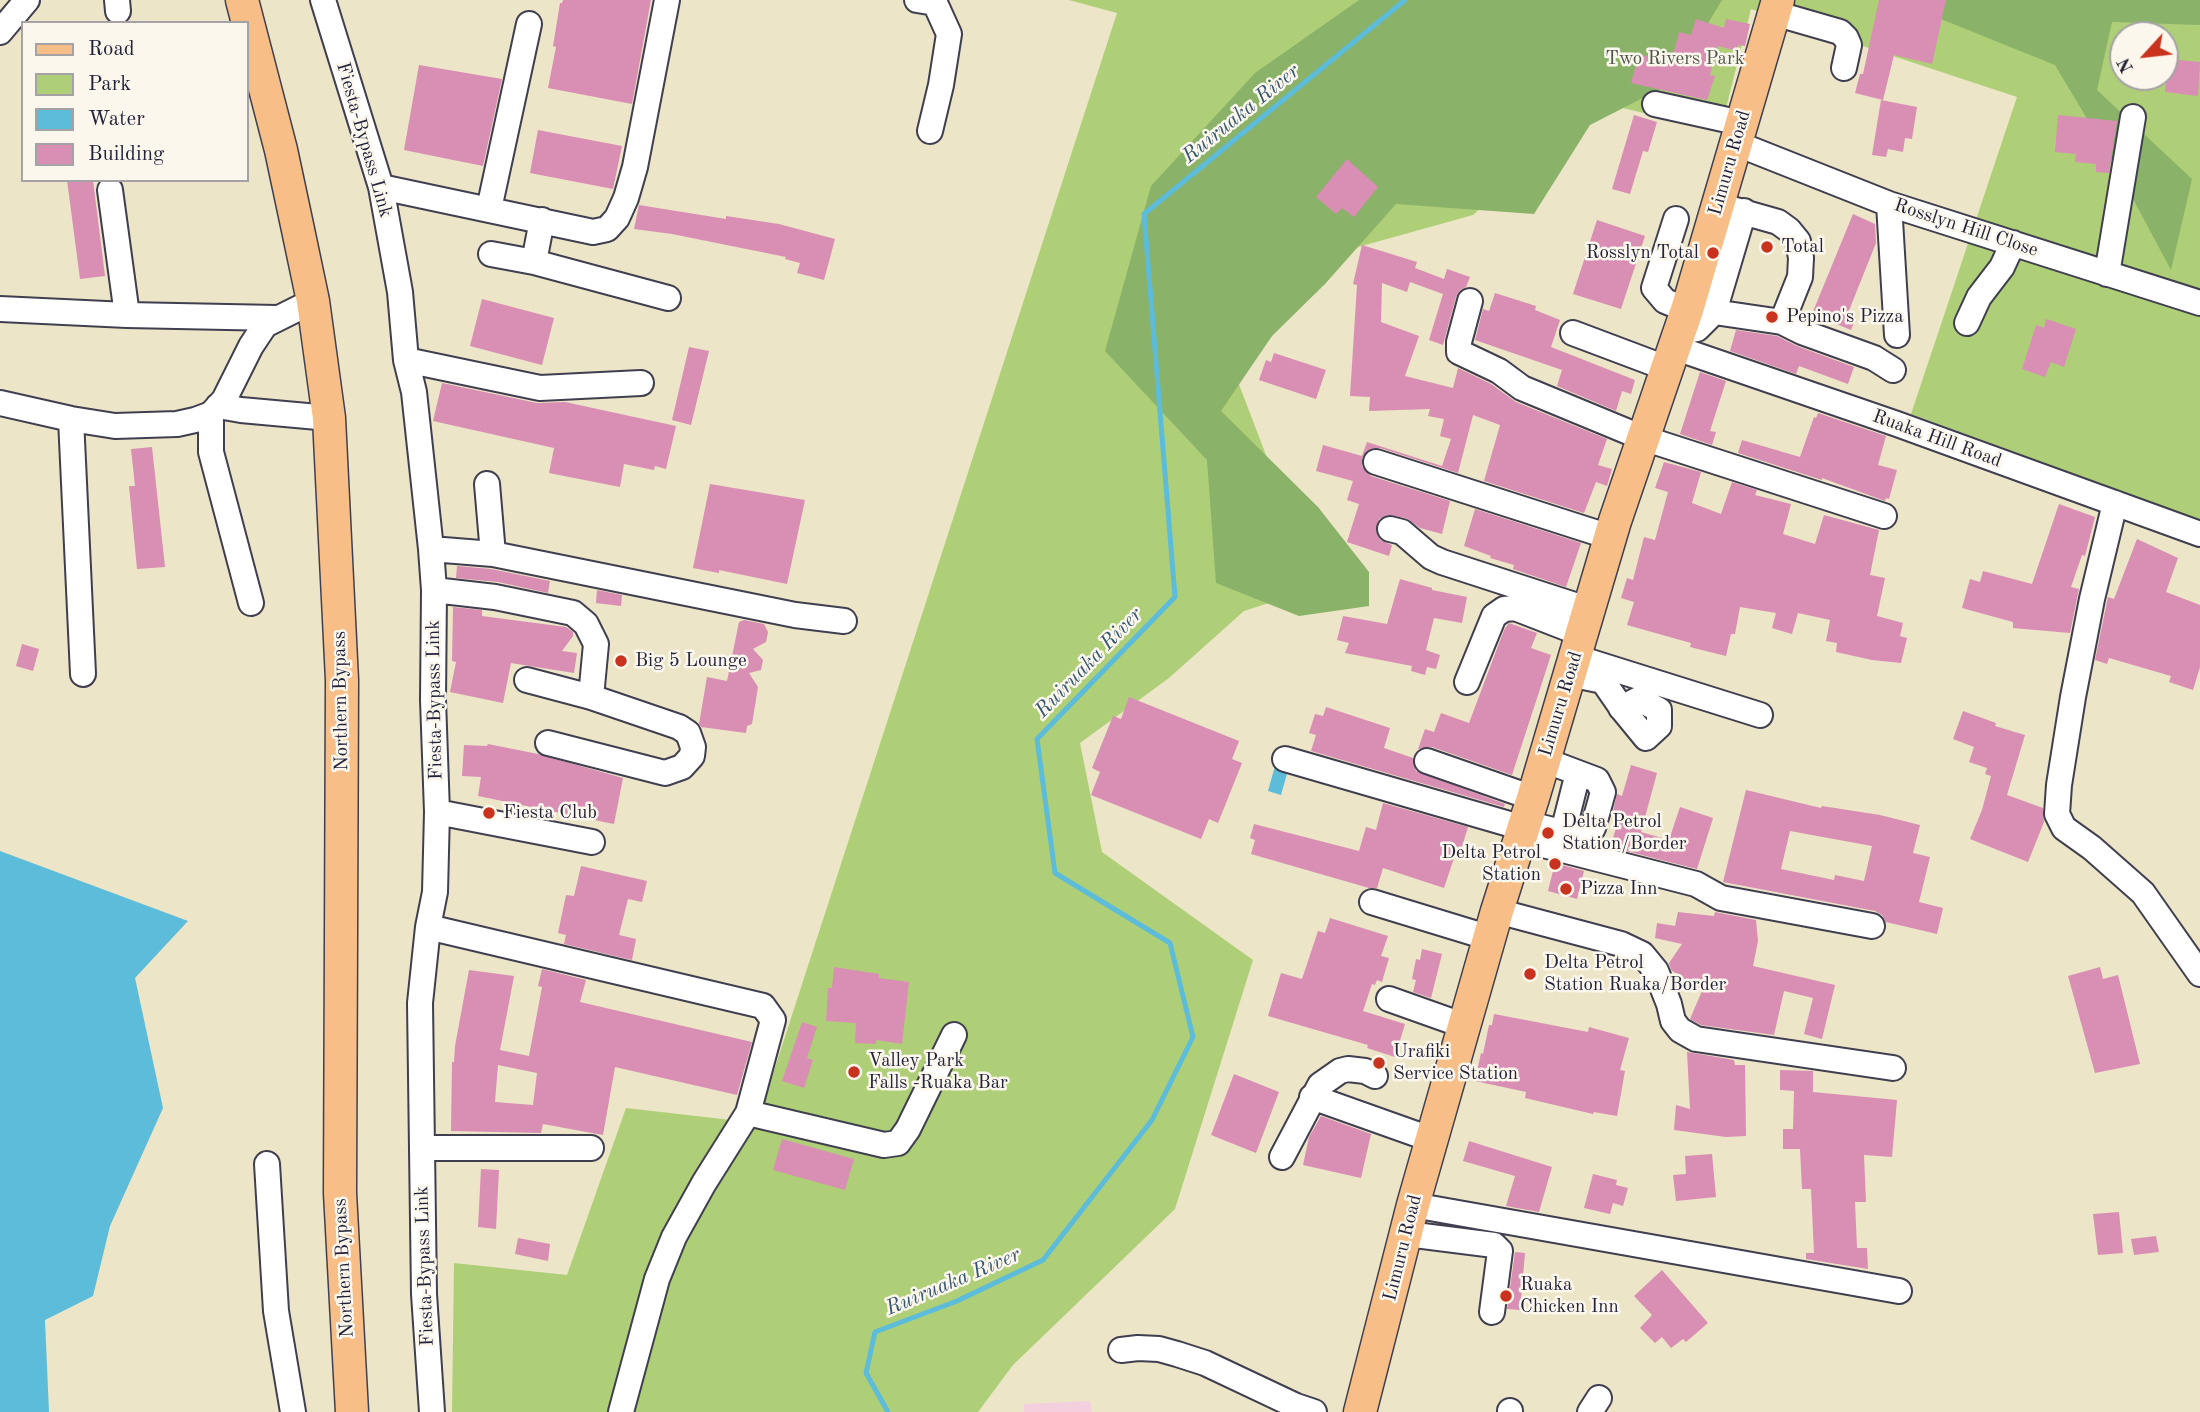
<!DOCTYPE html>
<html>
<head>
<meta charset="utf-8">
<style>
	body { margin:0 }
	#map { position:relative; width:2200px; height:1412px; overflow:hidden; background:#ece5c7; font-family:"Old Standard TT",serif }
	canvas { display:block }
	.legend { position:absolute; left:21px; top:21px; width:228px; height:161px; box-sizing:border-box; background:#fbf7ec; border:2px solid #a4a2a5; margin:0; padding:9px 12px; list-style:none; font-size:21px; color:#22223b }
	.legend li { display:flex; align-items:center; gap:14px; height:35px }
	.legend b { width:35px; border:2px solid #a4a2a5 }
	.north { position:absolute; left:2109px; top:21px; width:70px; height:70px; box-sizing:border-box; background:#fbf7ec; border:2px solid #a4a2a5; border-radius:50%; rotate:243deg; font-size:19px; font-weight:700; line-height:28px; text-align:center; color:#22223b }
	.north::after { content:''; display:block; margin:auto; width:24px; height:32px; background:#c8321e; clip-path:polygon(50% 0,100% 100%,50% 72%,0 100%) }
</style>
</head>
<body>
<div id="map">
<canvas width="2200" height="1412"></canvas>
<ul class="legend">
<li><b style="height:9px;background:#f7be87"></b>Road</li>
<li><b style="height:19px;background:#aecf77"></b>Park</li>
<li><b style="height:19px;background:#5cbcda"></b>Water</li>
<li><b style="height:19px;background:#d98eb4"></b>Building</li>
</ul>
<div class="north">N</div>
</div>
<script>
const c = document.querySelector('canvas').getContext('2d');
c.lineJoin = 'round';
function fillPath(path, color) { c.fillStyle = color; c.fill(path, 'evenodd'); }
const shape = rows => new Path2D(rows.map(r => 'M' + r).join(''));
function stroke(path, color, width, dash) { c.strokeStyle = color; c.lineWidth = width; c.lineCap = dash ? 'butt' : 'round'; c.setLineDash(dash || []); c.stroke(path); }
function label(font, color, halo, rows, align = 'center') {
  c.font = font + ' "Old Standard TT",serif'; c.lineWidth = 5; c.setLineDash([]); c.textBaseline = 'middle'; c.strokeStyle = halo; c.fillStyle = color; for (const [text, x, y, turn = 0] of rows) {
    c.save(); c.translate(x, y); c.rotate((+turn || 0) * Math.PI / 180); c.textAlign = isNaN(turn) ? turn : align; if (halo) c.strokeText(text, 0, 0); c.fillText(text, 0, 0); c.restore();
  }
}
fillPath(shape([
	[1090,1401,1092,1412,1024,1412,1024,1404]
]), '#f4cfde');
fillPath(shape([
	[1069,0,2200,0,2200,520,1911,414,2017,97,1751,9,1720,132,1583,98,1561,135,1473,215,1315,259,1227,353,1277,484,1343,579,1244,611,1169,678,1080,743,1102,852,1253,960,1175,1209,1013,1365,978,1412,452,1412,454,1263,567,1275,626,1108,757,1123,1117,13],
	[2123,35,2165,35,2165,77,2123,77]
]), '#aecf77');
fillPath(shape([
	[1359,0,1722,0,1672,83,1590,125,1534,214,1396,204,1325,284,1272,336,1221,411,1318,507,1369,572,1369,606,1299,616,1216,583,1207,460,1105,351,1151,186,1255,73],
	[1885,0,2200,0,2200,25,2112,22,2097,90,2192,179,2171,270,2117,169,2055,65,1921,11]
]), '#8ab268');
fillPath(shape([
	[1275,766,1288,770,1281,795,1268,791],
	[0,851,188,921,135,978,163,1108,110,1226,93,1296,45,1320,49,1412,0,1412]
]), '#5cbcda');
stroke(shape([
	[888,1412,866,1373,875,1332,957,1301,1043,1260,1152,1120,1193,1037,1170,943,1055,873,1037,739,1175,597,1144,214,1405,0]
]), '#5cbcda', 5);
fillPath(shape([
	[563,0,651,0,632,104,548,88,556,47,553,46,560,3,562,3],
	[1879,0,1946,0,1932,64,1894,55,1883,100,1855,93,1860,74,1863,74],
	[1696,19,1724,28,1726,19,1750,24,1745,46,1738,45,1737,51,1718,46,1710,75,1715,76,1707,100,1631,83,1639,54,1671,63,1679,32,1691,35],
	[2168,59,2200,62,2198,96,2165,92],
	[419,65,502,79,483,166,404,150],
	[1881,100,1917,107,1912,139,1905,138,1903,152,1888,149,1886,157,1872,155],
	[1634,115,1657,122,1648,152,1643,151,1630,194,1612,189],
	[2058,115,2117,121,2109,173,2096,172,2096,164,2075,162,2076,154,2055,152],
	[538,130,622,146,613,189,530,173],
	[1347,159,1378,187,1354,217,1342,208,1336,214,1316,197],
	[67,180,93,180,105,276,80,279],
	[639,205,726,219,726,216,779,224,835,239,824,280,797,273,800,263,785,259,786,257,672,234,634,229],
	[1853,214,1875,224,1876,243,1848,313,1856,317,1851,330,1812,314],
	[1597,220,1645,236,1621,309,1573,294],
	[1362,245,1417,262,1415,268,1444,279,1447,269,1470,277,1466,287,1460,290,1456,297,1443,345,1429,340,1443,294,1410,282,1407,292,1382,283,1381,322,1419,336,1405,376,1453,388,1458,368,1491,384,1516,402,1607,439,1598,465,1612,469,1607,486,1596,482,1584,513,1484,481,1500,425,1473,415,1458,473,1380,448,1367,451,1362,458,1362,466,1371,476,1450,501,1442,534,1420,528,1406,518,1387,515,1379,519,1376,532,1380,540,1392,545,1389,556,1347,542,1359,504,1347,500,1353,481,1316,471,1323,445,1362,456,1367,442,1442,466,1451,439,1440,436,1444,419,1428,416,1430,409,1369,411,1370,397,1350,396,1357,285,1353,284],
	[1495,293,1536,306,1535,310,1560,320,1551,347,1635,380,1631,394,1622,391,1616,411,1557,386,1562,370,1475,340,1483,309,1489,311],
	[482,299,554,318,542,365,470,346],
	[2046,319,2076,329,2064,367,2051,362,2045,377,2022,369,2036,325,2044,328],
	[1736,330,1777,336,1797,346,1854,367,1848,384,1799,366,1796,374,1730,351],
	[689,347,709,351,691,425,672,420],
	[1274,353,1326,370,1316,399,1259,380,1266,360,1271,362],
	[1700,372,1726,381,1710,431,1716,432,1712,445,1680,434],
	[442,383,537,403,565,402,676,426,666,469,655,466,654,470,624,464,620,487,549,473,554,448,433,421],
	[1818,413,1886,436,1878,465,1897,470,1889,499,1886,498,1885,501,1822,478,1822,480,1738,453,1742,440,1800,457,1814,417,1816,418],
	[152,447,165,567,137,569,129,486,135,486,131,449],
	[1664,462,1701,472,1692,503,1721,514,1732,482,1757,490,1755,495,1791,504,1783,534,1815,544,1824,515,1879,530,1870,575,1885,578,1877,616,1903,623,1900,636,1907,638,1901,663,1872,660,1836,652,1837,643,1826,641,1830,620,1798,613,1792,634,1772,628,1776,613,1740,607,1735,634,1731,634,1726,656,1690,647,1691,643,1627,625,1634,602,1621,598,1627,578,1633,580,1644,537,1655,540,1668,492,1655,488],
	[710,484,805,500,787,584,719,570,719,573,693,568],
	[2059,504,2095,517,2085,556,2082,555,2071,587,2079,589,2070,633,2013,628,2013,622,1962,608,1970,579,1980,582,1983,571,2032,584],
	[1475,509,1581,543,1566,587,1513,569,1514,565,1490,558,1491,556,1464,546],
	[2137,539,2178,558,2166,592,2200,605,2200,667,2193,690,2169,682,2171,676,2109,658,2107,664,2095,660,2108,597,2114,599],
	[457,566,491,569,550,581,548,593,498,582,456,578],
	[1400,579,1432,588,1432,590,1467,597,1462,623,1434,618,1426,650,1440,655,1436,669,1427,667,1425,675,1411,671,1412,666,1345,653,1349,643,1337,640,1343,616,1387,624],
	[597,590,622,595,621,606,596,603],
	[453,607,482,610,482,616,566,627,573,632,573,636,562,651,577,653,574,673,511,663,503,703,450,692,456,662,452,661],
	[744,620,764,624,768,632,766,642,753,649,763,660,761,670,749,673,758,687,752,724,747,726,746,733,701,727,699,724,707,677,727,681,739,622],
	[1509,623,1537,633,1531,648,1551,655,1512,775,1432,747,1418,749,1425,729,1434,732,1441,713,1469,723,1504,630],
	[22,644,39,649,33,671,16,666],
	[1129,697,1239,741,1232,759,1242,763,1218,823,1209,819,1201,839,1091,795,1100,772,1092,768,1113,716,1121,719],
	[1326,707,1390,728,1384,748,1413,758,1416,771,1505,804,1504,807,1311,751,1316,735,1309,733,1315,714,1323,716],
	[1963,711,1996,723,1995,726,2025,735,2007,795,2043,808,2044,822,2028,862,1970,839,1982,810,1991,776,1985,774,1987,768,1969,762,1974,747,1953,739],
	[488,744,538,754,623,778,614,824,478,796,481,777,462,776,464,745,487,746],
	[1631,765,1657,773,1641,832,1669,840,1680,807,1713,818,1697,869,1610,847,1618,822,1616,821,1618,813,1613,811,1617,794,1622,796],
	[1746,790,1821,808,1822,806,1880,815,1920,825,1913,853,1930,857,1919,902,1943,908,1937,934,1886,922,1882,915,1875,911,1723,882],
	[1790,831,1872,846,1864,881,1835,875,1834,880,1781,869],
	[1383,803,1468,827,1461,850,1457,849,1444,888,1383,868,1377,888,1369,888,1251,854,1255,840,1250,838,1254,824,1359,851,1366,827,1376,830],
	[1555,863,1584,871,1577,899,1548,891],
	[581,866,647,881,642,902,628,899,619,935,636,939,632,960,564,944,566,935,558,933,566,895,574,896],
	[1678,912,1714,916,1715,912,1756,920,1758,941,1753,966,1835,985,1822,1039,1804,1034,1813,998,1784,991,1774,1035,1701,1025,1690,1019,1702,991,1671,970,1669,963,1682,944,1655,938,1657,923,1675,926],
	[1330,918,1388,936,1381,956,1389,958,1382,982,1377,980,1375,985,1372,984,1363,1011,1405,1024,1395,1057,1367,1048,1368,1045,1268,1016,1281,973,1302,979,1318,931,1325,933],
	[1422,949,1442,954,1431,998,1413,992,1416,980,1412,979,1416,959,1420,960],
	[834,967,879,974,879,978,909,982,902,1044,876,1040,876,1044,855,1043,856,1023,826,1021,828,988,832,988],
	[2100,967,2103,979,2118,975,2140,1064,2095,1073,2068,976],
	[542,969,586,980,580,1002,752,1042,737,1095,615,1067,603,1135,543,1124,541,1133,451,1131,452,1062,454,1062,455,1046,469,970,514,976,500,1050,529,1056,542,987,538,986],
	[498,1065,537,1073,533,1105,495,1102],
	[1494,1014,1588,1032,1589,1027,1629,1038,1620,1070,1625,1071,1617,1116,1594,1112,1593,1114,1525,1098,1526,1092,1475,1081,1481,1053,1483,1054,1489,1025,1492,1025],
	[802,1022,817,1027,807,1058,813,1060,804,1088,782,1081],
	[1687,1052,1734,1060,1735,1065,1745,1065,1746,1136,1726,1137,1674,1130,1676,1105,1690,1109],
	[1780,1070,1813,1071,1813,1092,1897,1100,1892,1157,1864,1155,1866,1202,1855,1202,1857,1248,1867,1248,1868,1269,1806,1259,1806,1253,1814,1253,1811,1189,1802,1189,1800,1149,1783,1149,1783,1129,1793,1129,1794,1091,1780,1090],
	[1234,1074,1279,1092,1256,1153,1211,1135],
	[1321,1116,1371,1134,1361,1178,1303,1165,1309,1137],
	[782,1139,854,1159,845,1190,773,1170],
	[1469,1141,1552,1167,1539,1212,1506,1206,1515,1176,1463,1161],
	[1712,1154,1716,1197,1676,1201,1673,1175,1686,1174,1685,1156],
	[481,1169,499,1170,496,1229,478,1227],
	[1593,1174,1617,1180,1616,1185,1628,1188,1623,1206,1613,1203,1610,1214,1584,1208],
	[2119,1212,2123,1253,2098,1255,2093,1214],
	[2156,1236,2159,1252,2134,1255,2131,1239],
	[518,1238,550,1244,548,1261,515,1254],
	[1515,1252,1525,1253,1520,1310,1507,1309],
	[1662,1270,1708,1323,1686,1342,1683,1339,1671,1348,1662,1337,1655,1343,1640,1328,1652,1315,1634,1296]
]), '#d98eb4');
const minor = shape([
	[117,0,118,11],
	[323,0,381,187,400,292,406,360,414,392,431,549,434,590,433,700,437,812,435,892,428,927,420,1003,424,1294,432,1412],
	[917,0,935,3,949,34,941,85,930,131],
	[1774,13,1840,32,1846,38,1849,45,1844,68],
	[0,32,27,0],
	[1655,104,1741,123],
	[1735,143,1889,204,2200,303],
	[381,187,593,232,607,229,617,218,626,198,635,167,667,0],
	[110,190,127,315],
	[1889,204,1897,335],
	[1718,205,1778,222,1789,230,1798,241,1801,258,1800,277,1782,322],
	[489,209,529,24],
	[1676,219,1654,288,1665,301,1687,310],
	[542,220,534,262,668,298],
	[491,254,534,262],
	[2107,274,2133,117],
	[1470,301,1459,342,1459,352,1499,371,1522,388,1643,438,1884,516],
	[0,309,127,315,277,318],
	[1714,312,1782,322,1802,332,1874,358,1893,370],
	[1967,323,1979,297,2002,267,2013,243],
	[1573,333,1666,368],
	[1677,333,1697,329,1714,312,1744,211],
	[1673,347,1897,424,2200,534],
	[406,360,540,388,641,383],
	[0,403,71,419,115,426,177,424,195,420,211,414,224,400,251,346,265,325,313,301],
	[218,406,241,410,329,418],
	[211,414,211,452,251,603],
	[71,419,83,674],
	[1376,462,1610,537],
	[487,484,493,554],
	[2115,503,2092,599,2073,697,2059,785,2057,814,2064,828,2092,848,2143,893,2200,974],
	[1390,529,1402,532,1431,557,1442,562,1590,610],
	[431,549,493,554,795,615,844,621],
	[434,590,495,597,573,613,586,624,596,644,591,697],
	[1575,657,1760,715],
	[1574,675,1603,681,1623,710,1646,738,1659,726,1659,710,1639,699,1621,708],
	[527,680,591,697,679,727,688,733,693,747,692,756,682,767,665,773,548,743],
	[1467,682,1494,616,1504,609,1515,608,1582,634],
	[1285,759,1523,828],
	[1427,761,1533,798],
	[437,812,592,842],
	[1537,826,1573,835,1587,833,1593,828,1603,792,1597,780,1544,760],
	[1563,832,1578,773],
	[1520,839,1696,884,1721,898,1872,926],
	[1372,902,1490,938],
	[1497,911,1621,944,1642,954,1656,971,1669,1004,1673,1021,1680,1030,1696,1039,1893,1068],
	[428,927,763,1006,773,1020,748,1113,704,1183,674,1237,657,1279,621,1412],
	[1389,999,1465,1026],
	[1312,1097,1433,1140],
	[748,1113,884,1145,898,1143,908,1129,954,1035],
	[422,1148,591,1148],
	[1282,1157,1320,1085,1340,1071,1348,1069,1365,1071,1375,1076],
	[267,1164,276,1311,293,1412],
	[1413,1205,1899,1291],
	[1407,1234,1494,1245,1500,1251,1492,1312],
	[1121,1350,1138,1348,1159,1349,1177,1354,1205,1363,1296,1406,1314,1412],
	[1510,1411,1510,1412],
	[1590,1412,1599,1398]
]);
const major = shape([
	[242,0,281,150,297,225,313,301,329,418,342,680,340,1193,352,1412],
	[1360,1412,1413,1205,1497,911,1533,798,1615,521,1687,310,1778,0]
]);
stroke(minor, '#403f50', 28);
stroke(major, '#403f50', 35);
stroke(minor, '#fff', 24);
stroke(major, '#f7be87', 32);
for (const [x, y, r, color] of [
	[1767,247,7,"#c8321e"],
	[1713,253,7,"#c8321e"],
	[1772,317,7,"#c8321e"],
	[621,661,7,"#c8321e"],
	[489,813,7,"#c8321e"],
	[1548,833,7,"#c8321e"],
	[1555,864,7,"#c8321e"],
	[1566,889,7,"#c8321e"],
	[1530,974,7,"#c8321e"],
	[1379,1063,7,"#c8321e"],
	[854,1072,7,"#c8321e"],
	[1506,1296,7,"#c8321e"]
]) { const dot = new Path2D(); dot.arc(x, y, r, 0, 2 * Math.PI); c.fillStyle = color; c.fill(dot); stroke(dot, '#fbf7ec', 2.5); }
label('19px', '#4c564d', '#fbf7ec', [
	["Two Rivers Park",1675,59]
]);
label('19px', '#22223b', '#fbf7ec', [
	["Fiesta-Bypass Link",364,140,74],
	["Limuru Road",1730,163,-74],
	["Rosslyn Hill Close",1966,228,18],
	["Ruaka Hill Road",1937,439,20],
	["Fiesta-Bypass Link",435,700,-91],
	["Northern Bypass",341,701,-91],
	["Limuru Road",1561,704,-73],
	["Limuru Road",1403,1248,-76],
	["Fiesta-Bypass Link",425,1266,-92],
	["Northern Bypass",344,1268,-93]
]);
label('19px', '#22223b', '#fbf7ec', [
	["Total",1781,247],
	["Rosslyn Total",1699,253,"right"],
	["Pepino's Pizza",1786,317],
	["Big 5 Lounge",635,661],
	["Fiesta Club",503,813],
	["Delta Petrol",1562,822],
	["Station/Border",1562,844],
	["Delta Petrol",1541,853,"right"],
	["Station",1541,875,"right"],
	["Pizza Inn",1580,889],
	["Delta Petrol",1544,963],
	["Station Ruaka/Border",1544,985],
	["Urafiki",1393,1052],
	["Service Station",1393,1074],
	["Valley Park",868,1061],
	["Falls -Ruaka Bar",868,1083],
	["Ruaka",1520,1285],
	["Chicken Inn",1520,1307]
], 'left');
label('italic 21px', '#365873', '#fbf7ec', [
	["Ruiruaka River",1241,114,-39],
	["Ruiruaka River",1089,663,-46],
	["Ruiruaka River",953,1282,-23]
]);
</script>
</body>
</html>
